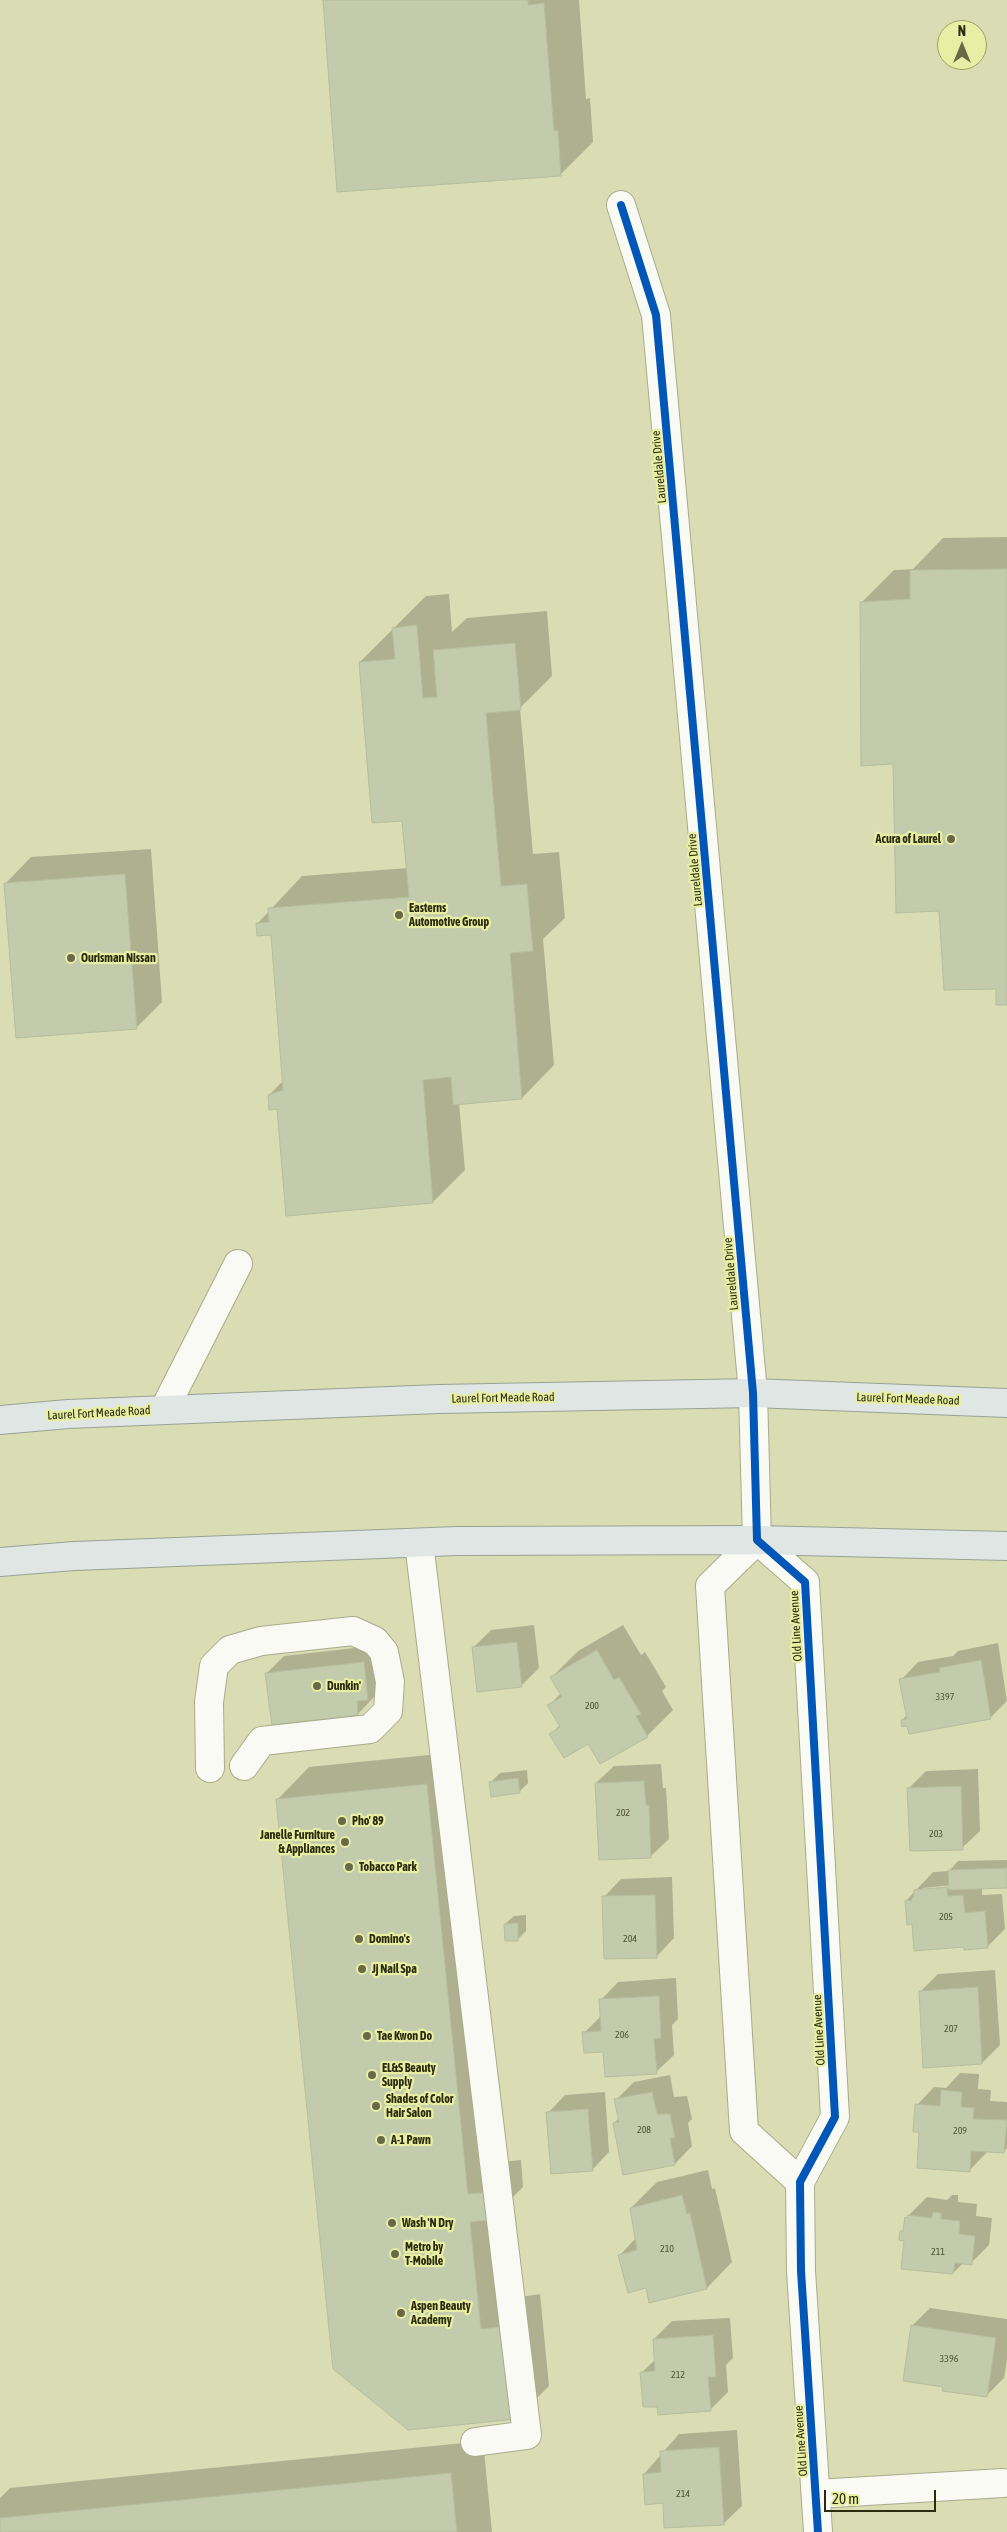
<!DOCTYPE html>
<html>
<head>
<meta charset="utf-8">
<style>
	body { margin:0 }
	#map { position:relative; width:1007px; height:2532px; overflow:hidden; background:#daddb4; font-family:"Asap Condensed",sans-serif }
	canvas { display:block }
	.north { position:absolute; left:937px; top:20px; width:50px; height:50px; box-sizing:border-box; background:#e8eea3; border:1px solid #9ca067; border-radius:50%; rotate:0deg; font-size:14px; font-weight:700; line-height:20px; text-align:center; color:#2a2c0d }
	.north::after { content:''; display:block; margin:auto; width:18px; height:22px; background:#686a47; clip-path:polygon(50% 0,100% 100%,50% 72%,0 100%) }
	.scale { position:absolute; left:824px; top:2490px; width:112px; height:22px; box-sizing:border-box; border:2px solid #2a2c0d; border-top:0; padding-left:6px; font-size:15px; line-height:18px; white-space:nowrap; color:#2a2c0d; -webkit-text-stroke:4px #e8eea3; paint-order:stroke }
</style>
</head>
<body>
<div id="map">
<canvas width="1007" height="2532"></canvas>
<div class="north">N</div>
<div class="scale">20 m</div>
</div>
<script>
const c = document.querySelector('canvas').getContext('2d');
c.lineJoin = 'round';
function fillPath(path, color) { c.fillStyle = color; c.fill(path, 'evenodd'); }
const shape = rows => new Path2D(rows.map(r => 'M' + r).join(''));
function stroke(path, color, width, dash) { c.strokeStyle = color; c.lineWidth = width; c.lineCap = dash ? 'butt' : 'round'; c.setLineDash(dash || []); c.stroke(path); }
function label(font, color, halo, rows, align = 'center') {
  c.font = font + ' "Asap Condensed",sans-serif'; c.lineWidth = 4.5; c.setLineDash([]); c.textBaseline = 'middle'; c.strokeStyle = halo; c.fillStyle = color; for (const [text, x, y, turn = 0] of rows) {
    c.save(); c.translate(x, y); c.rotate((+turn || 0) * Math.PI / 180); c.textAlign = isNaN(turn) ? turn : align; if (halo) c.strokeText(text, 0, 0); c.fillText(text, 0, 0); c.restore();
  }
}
fillPath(shape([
	[324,0,579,0,586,99,590,98,593,142,561,174,338,191],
	[1007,537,1007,1004,940,910,894,763,862,602,894,570,913,569,943,538],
	[449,594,452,632,467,618,547,611,552,676,520,708,533,854,559,852,565,918,543,939,554,1065,522,1098,459,1103,465,1170,433,1202,278,1108,269,1095,284,1080,272,934,257,924,302,876,408,868,404,819,360,662,426,596],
	[151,849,162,1002,136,1028,6,883,31,857],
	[534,1625,539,1668,521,1686,473,1648,491,1630],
	[623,1625,641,1655,645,1652,666,1687,662,1691,673,1710,647,1736,589,1742,551,1734,560,1725,549,1706,561,1693,552,1677,578,1651],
	[998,1643,1007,1701,991,1717,908,1725,902,1720,907,1715,901,1680,918,1662,953,1656,958,1651],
	[381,1645,386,1681,375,1692,375,1696,358,1714,267,1673,284,1656],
	[459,1752,500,2162,521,2160,523,2187,504,2206,513,2298,540,2294,549,2386,517,2418,409,2429,277,1800,309,1767],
	[661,1764,663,1788,666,1788,669,1839,651,1856,596,1783,614,1766],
	[978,1769,980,1831,962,1848,908,1789,926,1771],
	[527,1770,528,1783,519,1792,491,1782,500,1773],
	[1007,1860,1007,1887,982,1887,982,1895,1002,1894,1005,1929,987,1947,966,1946,913,1923,906,1901,933,1872,949,1871,958,1861],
	[953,1885,953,1888,923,1890,923,1888],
	[672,1877,674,1938,657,1956,604,1897,621,1879],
	[526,1915,526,1931,518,1939,505,1924,514,1916],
	[995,1970,1000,2045,982,2063,920,1992,938,1974],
	[676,1978,678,2019,672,2025,674,2055,656,2072,604,2050,584,2033,602,2015,601,2000,618,1982],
	[960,2073,979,2074,978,2089,991,2090,990,2101,1007,2102,1007,2148,1004,2152,988,2151,970,2170,920,2131,917,2105,934,2087,946,2088],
	[670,2075,674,2097,687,2096,692,2119,688,2123,692,2146,675,2164,614,2123,619,2118,616,2100,634,2082],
	[605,2092,609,2152,592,2170,548,2113,565,2095],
	[708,2170,712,2189,715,2188,732,2262,707,2288,647,2287,620,2255,635,2239,631,2208,657,2182],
	[952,2195,958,2195,958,2202,977,2204,976,2216,992,2218,989,2245,971,2263,964,2262,953,2273,905,2240,901,2232,905,2228,906,2218,927,2197,947,2200],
	[930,2308,1007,2319,1007,2360,1004,2378,986,2396,944,2386,912,2326],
	[730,2318,733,2358,726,2365,728,2392,710,2410,658,2405,641,2373,656,2359,654,2339,672,2321],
	[737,2430,742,2506,724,2523,664,2502,644,2474,679,2434],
	[483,2441,492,2532,0,2532,0,2498,10,2488]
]), '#0003');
const building = shape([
	[323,0,528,0,528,5,544,3,554,131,558,130,561,176,337,192,323,0],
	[1007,569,1007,1005,996,1005,996,989,944,990,939,911,896,913,893,764,861,766,860,602,910,599,910,570,1007,569],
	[417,625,423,698,437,697,433,650,515,643,521,710,486,713,501,886,527,884,533,951,510,953,522,1099,453,1105,451,1077,423,1080,433,1203,286,1216,277,1109,269,1110,268,1095,283,1090,271,935,257,936,256,923,269,922,268,908,409,897,402,821,372,823,359,662,395,659,392,628,417,625],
	[125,874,137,1029,16,1038,4,883,125,874],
	[517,1642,522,1687,477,1692,472,1647,517,1642],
	[597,1650,614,1680,619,1677,641,1714,636,1716,648,1737,600,1764,588,1744,564,1758,549,1734,560,1727,547,1705,562,1697,550,1677,597,1650],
	[981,1660,991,1719,909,1734,907,1726,902,1727,901,1720,907,1719,899,1679,940,1672,939,1668,981,1660],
	[364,1662,368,1700,357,1701,358,1715,272,1725,265,1673,364,1662],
	[518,1778,520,1793,491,1797,489,1782,518,1778],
	[644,1781,646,1805,649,1805,651,1858,599,1860,595,1783,644,1781],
	[427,1784,468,2194,489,2192,491,2220,470,2222,481,2329,508,2326,517,2419,408,2430,333,2369,276,1799,427,1784],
	[961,1786,963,1850,910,1851,907,1788,961,1786],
	[1007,1868,1007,1888,949,1890,948,1870,1007,1868],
	[947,1887,948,1896,963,1895,965,1913,985,1911,988,1948,964,1950,964,1947,914,1951,912,1924,907,1925,905,1901,912,1900,912,1897,914,1897,914,1890,947,1887],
	[655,1895,657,1958,604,1959,602,1896,655,1895],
	[518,1923,518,1941,505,1941,504,1924,518,1923],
	[978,1987,982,2064,923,2068,919,1991,978,1987],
	[659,1996,661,2038,654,2039,657,2074,605,2077,603,2052,584,2053,582,2032,601,2031,599,1999,659,1996],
	[941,2090,962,2092,961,2107,974,2108,973,2119,1007,2120,1004,2153,971,2151,970,2172,917,2168,919,2132,913,2132,915,2104,940,2106,941,2090],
	[652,2092,657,2114,670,2114,675,2138,670,2138,675,2165,623,2175,613,2123,619,2122,614,2099,652,2092],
	[588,2109,593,2171,551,2174,546,2112,588,2109],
	[682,2195,687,2214,690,2213,707,2289,649,2303,646,2288,628,2293,618,2255,637,2250,630,2208,682,2195],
	[933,2212,941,2213,941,2219,960,2221,959,2234,975,2236,972,2265,955,2263,953,2274,901,2269,904,2241,899,2240,900,2231,903,2231,905,2217,907,2218,908,2215,932,2218,933,2212],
	[911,2325,996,2338,987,2397,942,2391,943,2387,903,2381,911,2325],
	[713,2335,716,2377,708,2377,711,2411,658,2415,657,2407,643,2407,640,2372,655,2371,653,2339,713,2335],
	[719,2447,724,2525,664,2528,663,2503,645,2505,643,2474,661,2472,660,2451,719,2447],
	[451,2473,457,2532,0,2532,0,2518,451,2473]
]);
fillPath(building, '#c2cbab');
stroke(building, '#b5bd9e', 1);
const minor = shape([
	[621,205,656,315,753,1393,757,1540],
	[164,1410,238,1264],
	[757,1540,805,1582,835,2117,800,2182,801,2271,818,2532],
	[757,1540,710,1586,744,2131,800,2182],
	[419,1543,527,2435,475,2442],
	[210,1768,209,1702,214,1666,230,1650,261,1641,353,1631,375,1641,384,1652,390,1682,388,1711,370,1729,262,1741,244,1766],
	[816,2494,1003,2483]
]);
const major = shape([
	[0,1420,68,1414,439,1399,753,1393,1007,1403],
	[0,1562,74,1556,457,1541,757,1540,1007,1546]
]);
stroke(minor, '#a9ab8b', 30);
stroke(major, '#96a394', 30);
stroke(minor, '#f9faf4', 28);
stroke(major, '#dfe6e4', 28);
stroke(shape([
	[621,205,656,315,753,1393,757,1540,805,1582,835,2117,800,2182,801,2271,818,2532]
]), '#0057b8', 8);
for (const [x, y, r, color] of [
	[951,839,5,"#686a47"],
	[399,915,5,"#686a47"],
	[71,958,5,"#686a47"],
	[317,1686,5,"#686a47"],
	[342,1821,5,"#686a47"],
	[345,1842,5,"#686a47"],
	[349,1867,5,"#686a47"],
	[359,1939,5,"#686a47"],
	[362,1969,5,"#686a47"],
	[367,2036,5,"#686a47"],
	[372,2075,5,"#686a47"],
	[376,2106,5,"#686a47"],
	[381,2140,5,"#686a47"],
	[392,2223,5,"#686a47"],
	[395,2254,5,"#686a47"],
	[401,2313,5,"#686a47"]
]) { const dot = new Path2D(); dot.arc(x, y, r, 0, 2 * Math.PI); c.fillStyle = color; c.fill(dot); stroke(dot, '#e8eea3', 2); }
label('10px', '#505434', null, [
	["3397",945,1697],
	["200",592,1706],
	["202",623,1813],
	["203",936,1834],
	["205",946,1917],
	["204",630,1939],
	["207",951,2029],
	["206",622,2035],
	["208",644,2130],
	["209",960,2131],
	["210",667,2249],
	["211",938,2252],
	["3396",949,2359],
	["212",678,2375],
	["214",683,2494]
]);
label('12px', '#2a2c0d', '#e8eea3', [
	["Laureldale Drive",659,467,-95],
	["Laureldale Drive",695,870,-95],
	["Laureldale Drive",731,1274,-95],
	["Laurel Fort Meade Road",503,1398,-1],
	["Laurel Fort Meade Road",908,1399,2],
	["Laurel Fort Meade Road",99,1413,-3],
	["Old Line Avenue",796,1626,-93],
	["Old Line Avenue",819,2030,-93],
	["Old Line Avenue",801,2441,-94]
]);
label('bold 12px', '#2a2c0d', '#e8eea3', [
	["Acura of Laurel",941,839,"right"],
	["Easterns",409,908],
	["Automotive Group",409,922],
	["Ourisman Nissan",81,958],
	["Dunkin'",327,1686],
	["Pho' 89",352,1821],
	["Janelle Furniture",335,1835,"right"],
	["& Appliances",335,1849,"right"],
	["Tobacco Park",359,1867],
	["Domino's",369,1939],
	["Jj Nail Spa",372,1969],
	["Tae Kwon Do",377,2036],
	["EL&S Beauty",382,2068],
	["Supply",382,2082],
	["Shades of Color",386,2099],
	["Hair Salon",386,2113],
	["A-1 Pawn",391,2140],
	["Wash 'N Dry",402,2223],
	["Metro by",405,2247],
	["T-Mobile",405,2261],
	["Aspen Beauty",411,2306],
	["Academy",411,2320]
], 'left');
</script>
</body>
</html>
